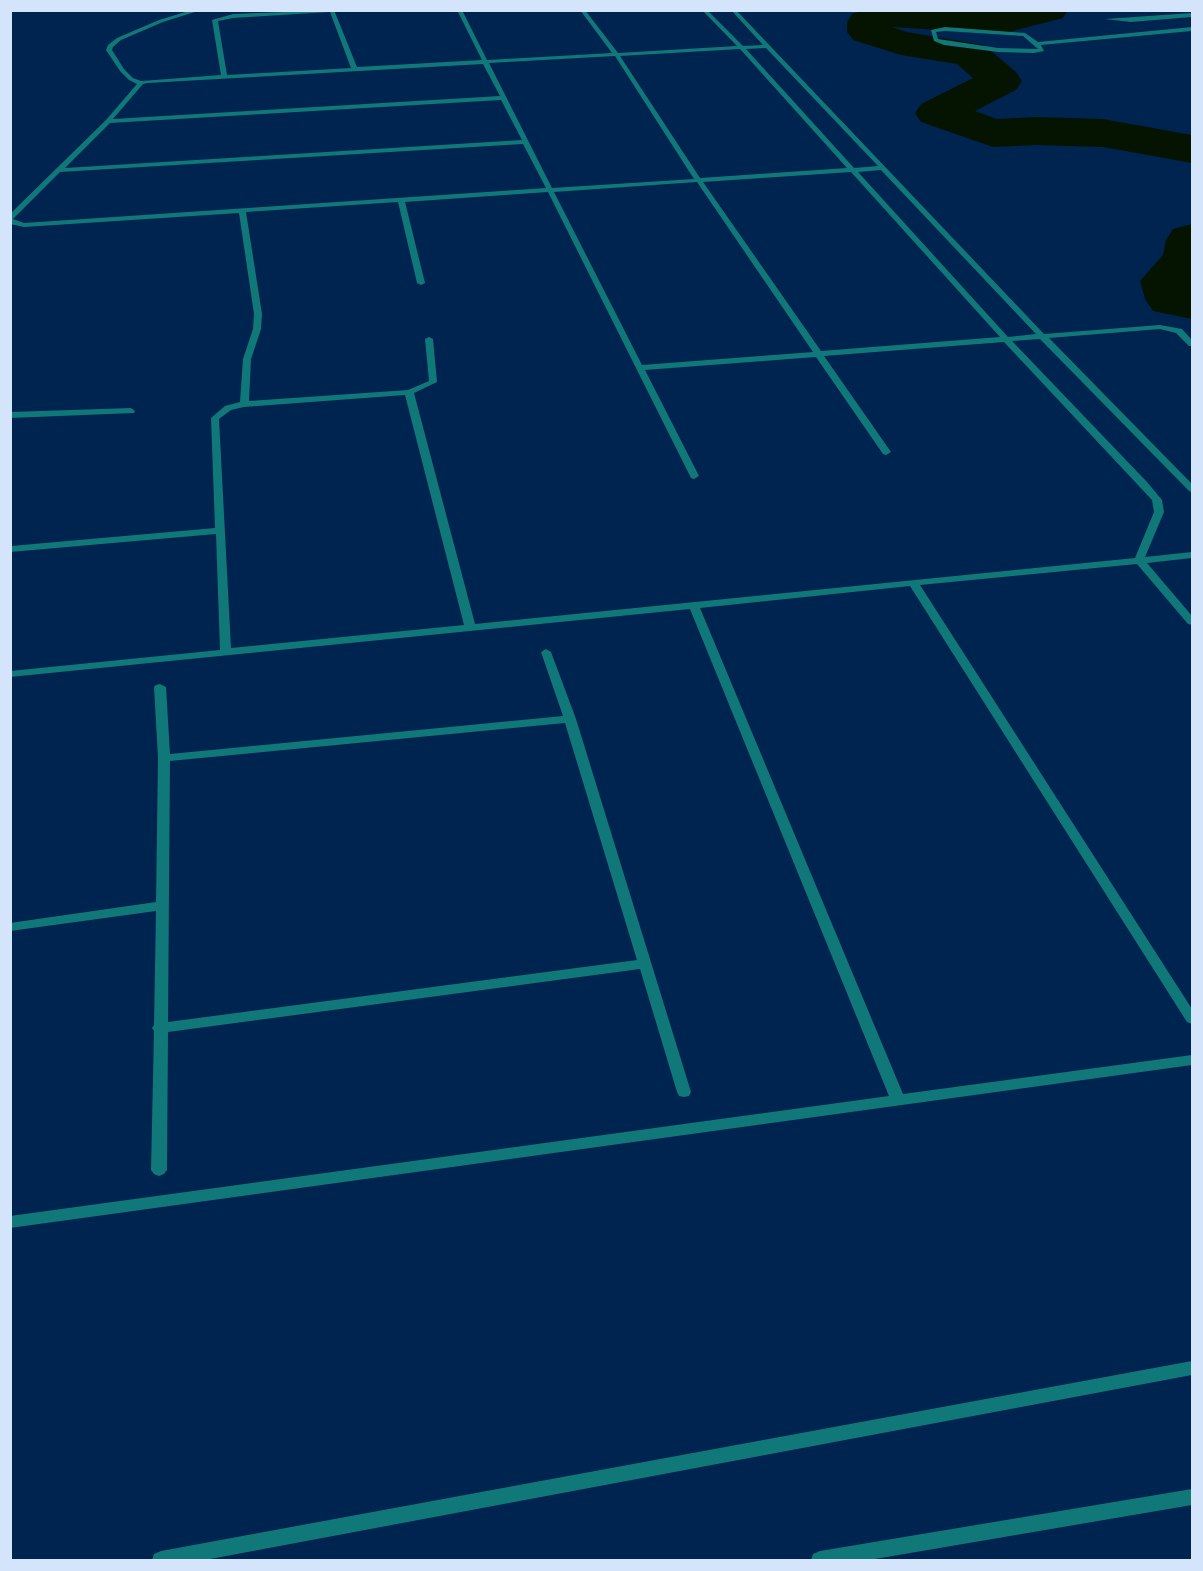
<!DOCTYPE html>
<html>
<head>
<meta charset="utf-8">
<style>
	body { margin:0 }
	#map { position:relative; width:1203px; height:1571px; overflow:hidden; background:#002450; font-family:"Public Sans",sans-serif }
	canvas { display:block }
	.frame { position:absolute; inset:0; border:12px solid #d3e4fb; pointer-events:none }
</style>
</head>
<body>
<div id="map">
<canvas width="1203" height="1571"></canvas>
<div class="frame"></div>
</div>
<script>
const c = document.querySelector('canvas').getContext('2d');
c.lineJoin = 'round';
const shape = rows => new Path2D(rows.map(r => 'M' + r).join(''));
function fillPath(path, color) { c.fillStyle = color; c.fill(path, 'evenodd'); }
fillPath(shape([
	[864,10,1068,10,1063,18,1001,34,892,27,907,32,984,45,1016,72,1022,81,1016,90,975,111,997,119,1037,117,1103,119,1192,135,1192,163,1103,147,1037,145,993,147,921,122,915,113,921,104,973,78,957,64,901,55,853,40,847,32,847,22,852,14,864,10],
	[1192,224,1192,319,1153,311,1145,299,1140,281,1163,255,1166,240,1173,229,1192,224]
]), '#051400');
fillPath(shape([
	[1192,13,1192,17,1131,22,1105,19,1192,13]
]), '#107879');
fillPath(shape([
	[192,10,201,10,163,22,121,40,113,47,112,50,124,69,133,78,141,81,221,75,212,20,233,14,334,10,357,67,482,60,457,10,462,10,487,60,612,53,580,10,585,10,618,53,737,46,702,10,707,10,743,46,763,45,731,10,736,10,1044,334,1160,325,1182,329,1192,340,1192,346,1189,346,1176,333,1160,329,1049,338,1192,484,1192,492,1189,491,1040,339,1012,341,1147,482,1162,500,1164,512,1145,557,1192,552,1192,558,1147,563,1192,616,1192,625,1188,624,1137,564,920,585,1192,1009,1192,1024,1187,1022,910,586,700,608,903,1094,1192,1055,1192,1065,10,1228,10,1216,889,1096,690,609,10,677,10,671,220,650,216,534,10,552,11,546,215,528,211,418,225,406,240,402,243,359,253,329,254,314,239,213,24,227,10,224,10,214,106,120,137,84,129,80,120,71,106,50,108,45,117,38,159,20,192,10],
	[330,12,351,68,227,75,218,21,233,18,330,12],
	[766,48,878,166,854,168,746,49,766,48],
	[740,49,847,168,700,178,620,56,740,49],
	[615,56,694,179,552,188,489,63,615,56],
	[483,64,500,96,113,119,143,84,148,83,483,64],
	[501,100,522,140,65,168,110,123,501,100],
	[523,144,546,188,24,223,13,219,60,172,523,144],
	[881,170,1036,334,1008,337,858,172,881,170],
	[851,172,1000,337,821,351,703,182,851,172],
	[697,182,813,352,642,365,554,192,697,182],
	[548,192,691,478,694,479,699,476,645,370,816,357,883,454,886,455,891,452,824,356,1004,342,1152,500,1154,512,1135,558,475,624,414,393,437,382,433,339,429,337,425,339,429,381,408,390,249,401,251,359,261,329,262,314,246,212,398,202,417,283,421,285,425,283,405,202,548,192],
	[405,395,464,625,231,648,219,419,231,410,244,407,405,395],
	[945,27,1025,33,1038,42,1192,27,1192,31,1041,45,1044,51,1034,53,998,52,944,45,934,41,931,30,945,27],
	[945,31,1023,36,1038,49,998,48,938,39,936,32,945,31],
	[131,408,135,411,134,413,10,418,10,412,131,408],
	[546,649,551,652,576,719,691,1092,689,1096,684,1097,679,1096,677,1092,640,969,168,1032,167,1170,164,1174,159,1176,154,1174,151,1170,154,1031,152,1028,154,1025,156,911,10,931,10,923,156,902,158,758,154,687,156,685,160,684,166,687,170,754,563,716,541,652,546,649],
	[565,723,637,960,168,1022,170,761,565,723],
	[1192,1361,1192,1375,205,1560,152,1560,154,1554,161,1551,1192,1361],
	[1192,1489,1192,1505,869,1560,811,1560,813,1554,820,1551,1192,1489]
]), '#107879');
</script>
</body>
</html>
